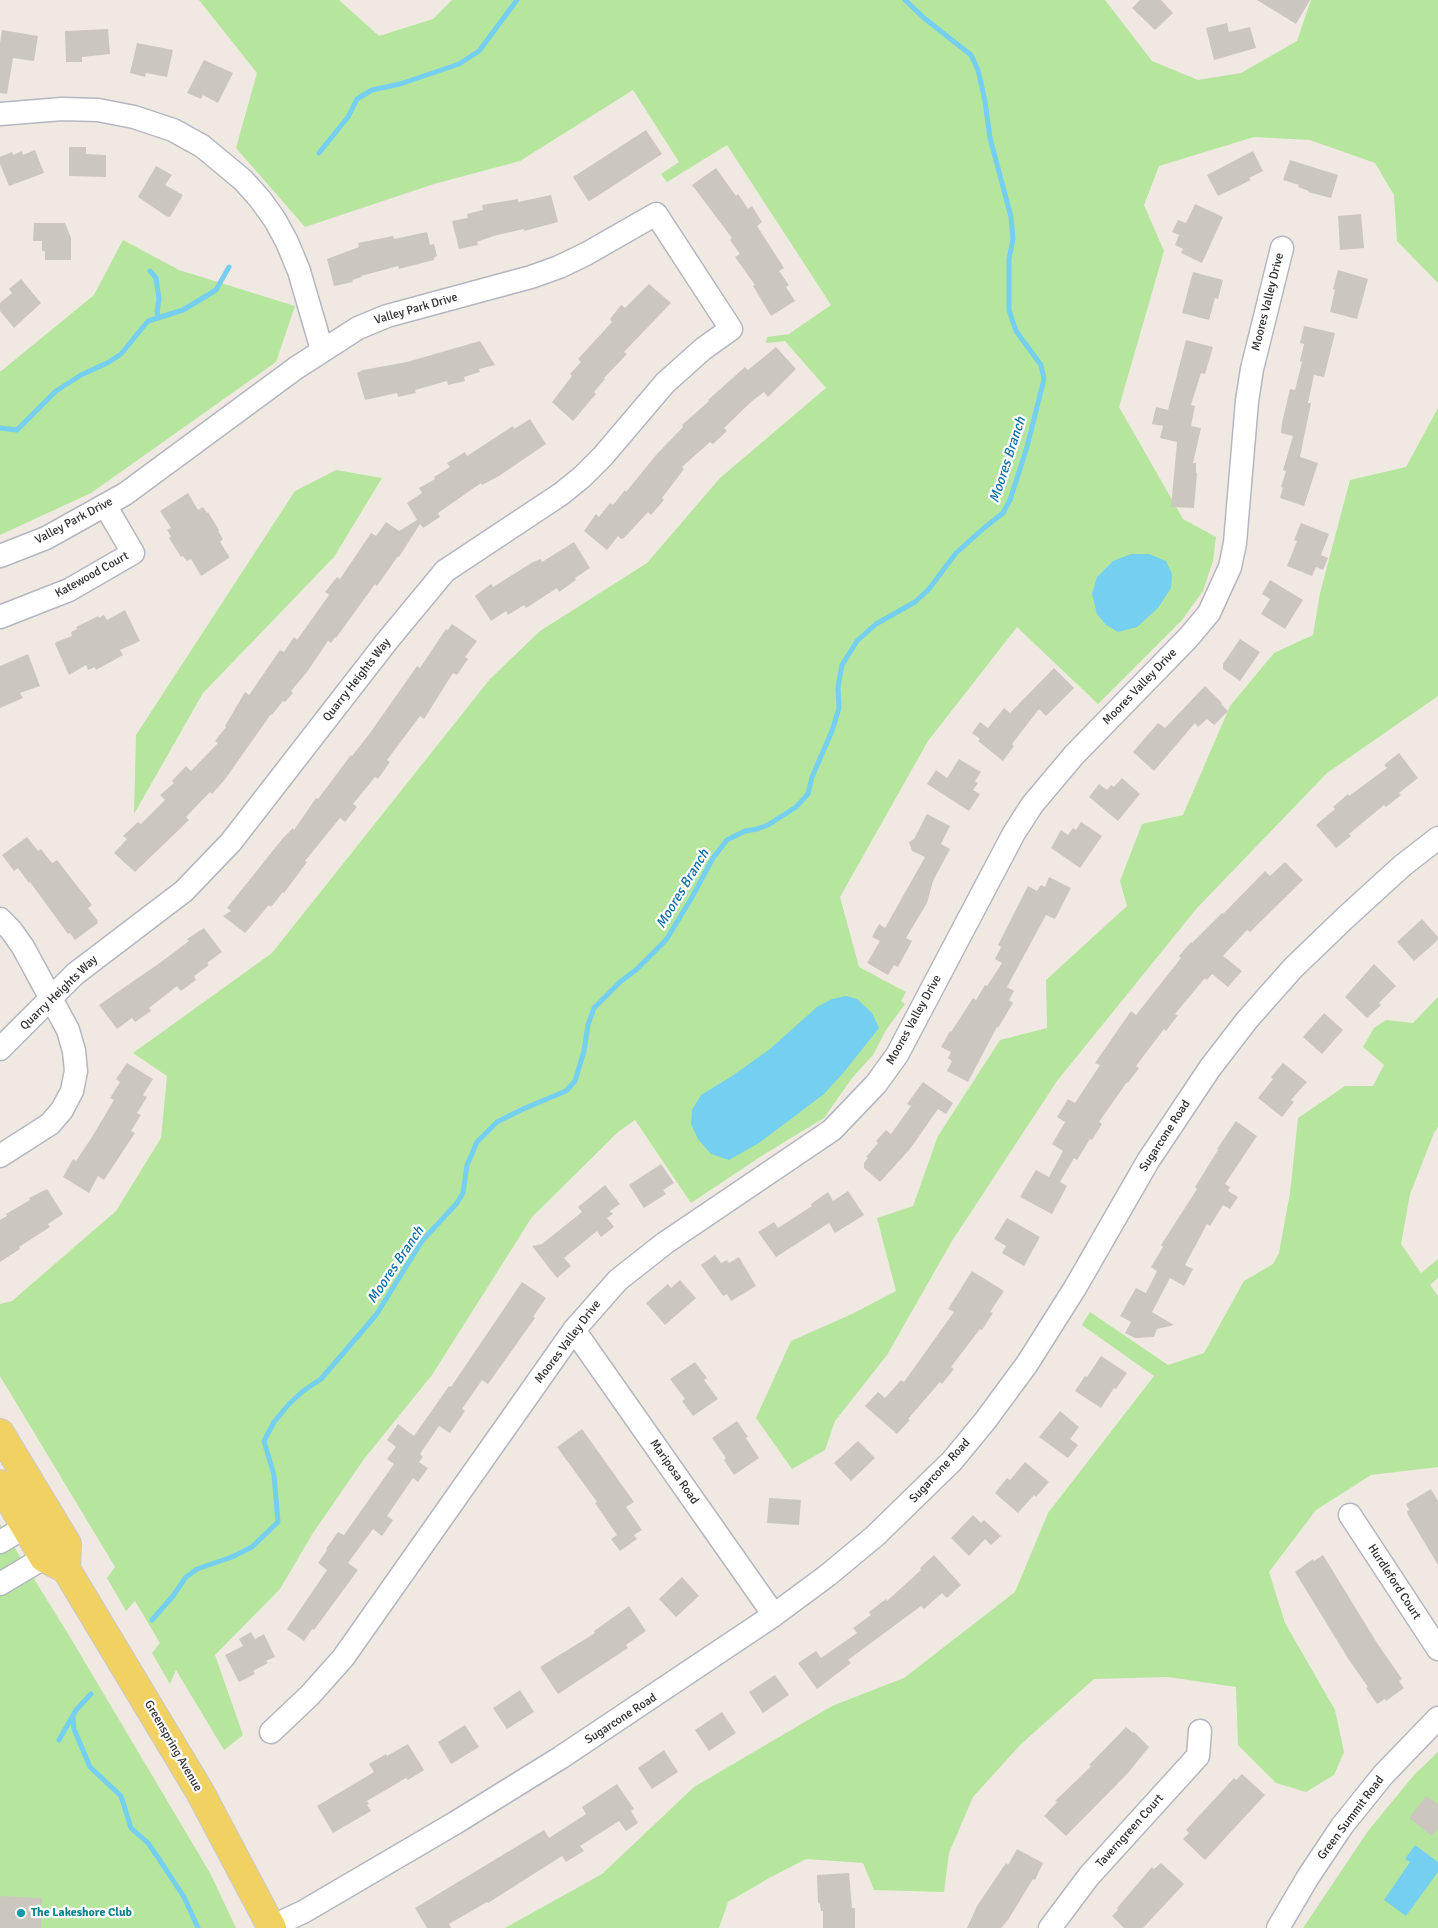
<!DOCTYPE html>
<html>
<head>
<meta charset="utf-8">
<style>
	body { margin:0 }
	canvas { display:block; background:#efe9e1 }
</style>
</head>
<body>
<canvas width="1438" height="1928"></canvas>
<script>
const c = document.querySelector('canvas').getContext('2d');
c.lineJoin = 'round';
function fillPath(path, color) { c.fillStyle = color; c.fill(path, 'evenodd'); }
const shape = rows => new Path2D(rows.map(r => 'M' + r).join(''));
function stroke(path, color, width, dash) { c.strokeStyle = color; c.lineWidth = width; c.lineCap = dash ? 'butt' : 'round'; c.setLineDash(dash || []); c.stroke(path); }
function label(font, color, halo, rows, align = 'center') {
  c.font = font + ' Signika,sans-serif'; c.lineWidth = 4.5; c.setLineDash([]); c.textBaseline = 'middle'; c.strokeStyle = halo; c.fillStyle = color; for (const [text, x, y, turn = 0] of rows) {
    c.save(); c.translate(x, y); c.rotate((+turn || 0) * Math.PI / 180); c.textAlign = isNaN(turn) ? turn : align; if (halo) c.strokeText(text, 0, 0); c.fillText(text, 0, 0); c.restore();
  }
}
fillPath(shape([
	[199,0,339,0,379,36,433,19,452,0,1105,0,1152,61,1198,80,1241,73,1297,41,1311,0,1438,0,1438,283,1397,241,1394,195,1375,163,1310,140,1254,137,1159,166,1144,205,1164,251,1119,407,1183,519,1216,537,1213,561,1203,591,1182,620,1098,704,1017,627,928,741,840,897,859,967,906,992,901,1001,905,1004,886,1030,873,1055,852,1078,824,1118,763,1155,691,1203,635,1120,618,1132,532,1217,432,1375,364,1459,313,1533,280,1589,215,1655,243,1735,224,1750,176,1670,170,1684,152,1653,160,1643,135,1601,126,1611,107,1578,115,1567,0,1376,0,1304,12,1301,116,1211,161,1138,167,1076,133,1053,272,953,490,679,540,631,647,563,720,478,826,388,785,341,766,343,767,337,789,334,831,305,727,145,667,182,661,174,679,162,633,90,520,161,434,184,305,227,236,148,257,73],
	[123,240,179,270,295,306,276,362,91,493,0,535,0,372,94,295],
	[1438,408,1438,696,1327,773,1197,908,1057,1081,952,1241,887,1355,835,1421,825,1450,792,1469,756,1418,791,1341,852,1314,896,1291,877,1218,913,1206,938,1136,1000,1040,1047,1028,1046,980,1127,906,1120,881,1142,824,1183,815,1230,706,1274,653,1313,635,1320,593,1350,480,1406,467],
	[336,470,382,478,334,557,203,693,134,814,136,735,295,491],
	[1438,997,1438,1127,1434,1133,1410,1194,1401,1244,1421,1273,1438,1259,1438,1278,1430,1285,1438,1296,1438,1467,1371,1475,1316,1510,1269,1572,1285,1623,1335,1710,1344,1752,1334,1775,1306,1792,1276,1783,1238,1745,1236,1687,1168,1677,1094,1679,1021,1744,973,1797,949,1853,944,1892,874,1890,863,1863,806,1859,771,1877,728,1902,719,1928,505,1928,602,1874,694,1787,832,1706,904,1678,1015,1592,1048,1513,1154,1376,1082,1325,1090,1312,1168,1365,1204,1353,1244,1281,1273,1264,1279,1253,1290,1193,1298,1118,1345,1086,1373,1086,1384,1065,1363,1047,1374,1028,1386,1020,1413,1023],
	[0,1524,70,1637,210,1873,236,1928,0,1928],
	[1438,1752,1438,1928,1303,1928,1368,1831,1414,1775]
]), '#b6e59e');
fillPath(shape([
	[1131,554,1149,554,1166,561,1172,574,1171,588,1158,608,1137,627,1118,632,1106,625,1097,614,1092,594,1097,577,1113,561],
	[846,996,857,999,872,1013,879,1028,844,1072,824,1094,759,1143,729,1160,711,1154,698,1139,691,1124,692,1110,701,1095,732,1076,770,1049,817,1007,832,999],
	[1415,1845,1438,1862,1438,1872,1406,1916,1384,1900,1410,1862,1405,1859]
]), '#75cff0');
stroke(shape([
	[319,153,348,117,357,99,372,90,400,84,459,64,479,51,517,0],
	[150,271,156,278,159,299,157,312,158,317],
	[0,428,17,430,56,391,81,375,109,362,121,354,148,321,183,310,216,290,229,267],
	[152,1620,173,1596,186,1577,197,1569,232,1557,252,1547,278,1522,274,1475,264,1441,274,1422,289,1404,303,1391,321,1379,376,1315,422,1241,457,1203,463,1193,467,1165,477,1142,497,1122,523,1109,566,1091,575,1081,584,1051,588,1025,594,1008,620,982,637,969,666,940,691,899,713,858,727,840,745,831,757,829,768,825,796,807,808,794,812,777,832,731,839,708,838,687,842,665,857,641,876,624,915,602,929,589,956,553,984,528,1003,513,1010,500,1027,447,1044,379,1041,365,1016,331,1009,310,1009,259,1013,239,1011,217,990,138,985,101,978,70,971,55,924,18,905,0],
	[73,1717,74,1729,90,1767,121,1796,131,1828,148,1843,161,1862,184,1897,198,1928],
	[59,1740,76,1710,91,1694]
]), '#75cff0', 5);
fillPath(shape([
	[1140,0,1161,0,1173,13,1155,30,1132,8],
	[1257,0,1310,0,1296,24],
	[1227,23,1229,32,1250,27,1256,48,1214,60,1206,28],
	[108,29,110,54,82,57,82,62,66,62,65,31],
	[2,30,38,36,34,61,13,58,7,94,0,93,0,43],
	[137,43,173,50,167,77,146,73,145,77,130,73],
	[204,60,233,73,218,103,203,95,201,99,187,93],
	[646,130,662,154,596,197,589,201,587,199,573,177],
	[69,147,86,147,86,154,106,155,106,177,69,176],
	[35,150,44,173,9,186,0,164,0,157,12,152,13,155,22,151,23,155],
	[1253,151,1263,171,1249,178,1251,180,1218,196,1207,175],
	[1290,160,1338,175,1331,198,1308,192,1309,191,1298,187,1299,185,1283,180],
	[156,166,172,175,165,185,183,195,170,217,166,216,138,197],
	[716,168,736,196,738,194,748,209,752,206,762,222,757,226,784,268,779,271,789,285,786,287,795,301,771,316,753,286,755,285,735,257,740,254,730,240,732,238,692,185],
	[551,195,558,222,524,231,524,229,493,236,477,242,478,245,459,249,452,221,468,218,467,214,483,210,482,205,518,199,518,202],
	[1195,204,1223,217,1202,263,1181,253,1183,249,1175,245,1179,235,1172,232,1178,220,1186,223],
	[1361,214,1364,248,1340,250,1338,216],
	[34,223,65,223,71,238,71,260,45,260,45,251,42,251,42,241,33,241],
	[427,232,430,245,434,244,437,256,434,258,434,260,399,269,398,266,361,276,362,277,352,280,353,282,334,286,327,259,359,247,358,243,393,236,394,239],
	[1338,270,1368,279,1357,319,1330,312,1335,290,1333,289],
	[1193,272,1223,280,1218,299,1215,298,1209,320,1182,313],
	[21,279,41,303,14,328,0,311,0,303,12,293,9,289],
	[649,284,671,303,624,352,627,354,604,378,605,379,594,392,596,394,573,421,552,402,572,376,570,374,581,362,578,359,612,322,610,319,621,305,625,308],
	[1304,326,1335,333,1324,377,1314,375,1308,403,1311,403,1300,457,1318,463,1304,506,1280,498,1283,488,1281,487,1286,471,1283,470,1293,436,1281,433,1282,423,1290,389,1295,390,1302,362,1300,361,1304,344,1300,343],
	[1186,340,1213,347,1205,374,1201,373,1191,405,1195,406,1191,426,1201,428,1193,463,1196,463,1196,473,1197,473,1194,508,1171,507,1177,442,1160,438,1163,426,1152,424,1156,407,1168,410],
	[480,341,495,365,479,369,480,372,464,377,465,381,448,385,447,381,415,390,416,393,398,397,397,393,365,400,357,373,363,370,407,362],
	[776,347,796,369,768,397,764,392,751,402,724,428,727,431,713,444,710,442,682,467,684,469,662,498,664,500,651,515,648,512,624,538,621,539,618,536,607,550,584,531,596,514,599,517,610,503,613,505,625,490,626,492,656,455,683,427,682,425,709,401,708,400,745,367,748,370],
	[530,419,546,444,499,476,482,485,481,483,438,513,440,517,423,528,420,524,399,557,398,556,377,586,375,584,336,638,335,637,331,643,328,641,307,672,291,691,293,693,285,702,283,701,272,715,271,714,226,778,212,794,210,792,186,817,189,820,135,872,114,853,127,839,123,836,138,822,141,824,165,800,160,795,174,783,172,781,186,766,191,771,218,743,215,741,226,727,225,726,245,692,249,695,280,650,284,652,294,637,297,640,329,595,325,592,337,577,340,579,371,533,376,536,386,522,399,531,417,520,407,503,422,493,419,488,435,479,434,477,450,467,447,463,465,452,467,456,513,426,514,429],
	[188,493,198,510,203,507,207,513,208,512,219,530,218,531,223,539,220,542,229,556,229,558,201,576,191,559,187,561,183,556,181,557,169,538,171,536,167,530,171,528,160,511],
	[1301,523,1329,534,1321,555,1328,558,1323,570,1316,567,1312,576,1287,566,1297,541,1294,540],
	[574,542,590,568,575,578,576,580,559,592,557,588,526,608,524,605,508,615,506,611,491,621,475,596,491,584,493,587,533,562,541,559,542,562],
	[1270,580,1303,600,1285,629,1261,614,1270,599,1262,594],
	[125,610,140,641,120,650,123,655,96,670,95,667,88,670,86,665,69,675,55,644,56,642,72,636,71,632,77,629,76,627,98,616,99,618,104,615,107,620],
	[452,624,477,641,465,657,468,659,457,675,453,673,424,719,420,716,387,760,390,762,378,779,375,777,353,804,357,807,345,822,340,818,305,861,307,862,284,893,283,892,271,907,269,905,245,933,223,916,231,911,227,908,283,838,293,828,294,830,316,798,318,799,351,755,352,756,370,733,417,666,420,668,446,629,448,630],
	[1240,639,1260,652,1240,681,1223,669,1223,664],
	[28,654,40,686,20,693,23,698,0,708,0,666],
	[1054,668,1074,688,1046,716,1039,709,1012,744,1014,746,1003,761,978,741,980,739,972,733,980,722,988,728,1004,708,1010,713],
	[1205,686,1222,703,1221,704,1228,711,1214,725,1207,719,1198,727,1195,723,1154,771,1133,752,1158,723,1165,728],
	[1399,753,1418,778,1399,793,1401,795,1386,807,1384,805,1349,834,1351,836,1336,848,1316,825,1335,809,1333,807,1348,794,1349,796,1387,768,1384,765],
	[959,759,981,772,975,781,978,783,973,790,980,794,969,811,927,784,936,770,947,778],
	[1122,778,1140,794,1118,821,1089,797,1099,784,1107,790,1111,785,1114,787],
	[927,814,950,826,941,844,950,849,933,881,927,903,906,938,912,941,898,967,894,965,888,975,867,963,880,941,872,937,879,924,885,928,925,857,912,851,909,842,914,839],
	[1081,822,1102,836,1080,868,1051,848,1061,830,1068,835,1073,828,1076,830],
	[27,837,38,851,41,849,52,863,57,860,92,905,88,908,98,921,97,922,98,923,75,940,70,933,68,934,30,882,29,883,18,868,14,871,2,855],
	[1285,862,1303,880,1250,932,1247,930,1223,956,1242,971,1228,987,1212,974,1207,980,1205,978,1175,1014,1178,1015,1166,1031,1164,1029,1136,1066,1139,1068,1128,1083,1127,1082,1099,1122,1102,1124,1092,1140,1090,1139,1077,1160,1074,1158,1060,1182,1067,1186,1052,1214,1020,1197,1036,1170,1049,1177,1063,1151,1052,1144,1065,1122,1057,1117,1068,1099,1075,1103,1100,1065,1095,1063,1131,1011,1136,1015,1181,958,1179,956,1191,942,1192,943,1222,913,1223,914,1265,871,1270,876],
	[1049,877,1071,888,1055,919,1046,915,1007,987,1014,991,1009,1000,1013,1003,998,1028,997,1027,968,1082,947,1071,952,1061,948,1058,951,1052,941,1047,950,1031,951,1032,973,998,976,1000,985,985,987,986,1002,963,995,959,1001,947,998,945,1028,886,1037,891,1041,885,1045,887],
	[1422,919,1438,937,1438,940,1414,961,1397,942],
	[204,928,222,952,207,963,209,965,194,976,196,980,181,991,177,986,149,1008,151,1011,135,1022,132,1018,117,1029,99,1005,161,962,189,941,187,939],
	[1374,964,1396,986,1379,1003,1381,1005,1367,1018,1345,997],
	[1324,1013,1343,1030,1322,1054,1303,1037],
	[127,1063,153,1079,143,1095,147,1097,137,1113,141,1115,131,1131,135,1133,104,1180,98,1176,89,1193,63,1177,73,1159,76,1161,92,1137,114,1100,110,1098,120,1082,116,1079],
	[1283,1063,1307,1082,1291,1100,1294,1102,1282,1117,1258,1098,1273,1079,1271,1077],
	[923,1082,953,1103,946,1114,938,1109,910,1149,880,1182,864,1168,864,1163,868,1158,866,1157,878,1143,876,1141,886,1130,891,1134,911,1106,907,1104],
	[1236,1121,1257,1136,1225,1184,1230,1187,1228,1191,1238,1197,1230,1209,1223,1205,1210,1226,1207,1224,1185,1265,1193,1269,1184,1286,1170,1278,1152,1312,1174,1325,1157,1329,1154,1337,1135,1338,1125,1333,1131,1322,1120,1316,1136,1288,1146,1293,1157,1271,1151,1267,1163,1247,1161,1245,1197,1189,1195,1187,1218,1150,1217,1149],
	[661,1164,674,1183,663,1190,666,1194,644,1208,629,1185],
	[605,1185,620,1204,610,1211,613,1214,607,1218,614,1227,601,1237,597,1231,564,1258,571,1266,557,1278,532,1246,542,1244,582,1212,578,1207],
	[47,1189,63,1214,48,1224,50,1227,19,1247,20,1249,0,1262,0,1220,7,1216,6,1214,30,1200,29,1198],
	[848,1191,864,1215,835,1233,829,1223,776,1257,758,1232,774,1222,778,1228,812,1206,811,1204,828,1192,833,1201],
	[1007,1218,1040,1237,1024,1266,1002,1253,1006,1246,994,1239],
	[715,1255,721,1263,727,1260,729,1263,739,1257,756,1286,731,1301,727,1294,723,1296,701,1265],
	[972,1271,1004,1291,990,1312,993,1313,982,1330,980,1329,951,1367,954,1369,942,1384,940,1382,908,1419,910,1420,897,1434,865,1406,878,1392,885,1398,901,1380,904,1382,954,1312,948,1309],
	[680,1280,696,1298,665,1325,646,1303,668,1284,671,1288],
	[522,1282,546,1298,533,1317,535,1318,488,1384,482,1380,462,1409,465,1411,450,1433,439,1426,420,1454,423,1457,419,1462,428,1468,418,1482,413,1478,387,1516,393,1520,382,1536,373,1529,348,1563,358,1570,314,1630,312,1629,304,1641,287,1629,327,1570,318,1563,327,1550,326,1549,338,1532,344,1535,394,1464,387,1459,396,1447,387,1440,398,1424,414,1436,449,1386,451,1387],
	[1101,1356,1127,1373,1116,1389,1114,1388,1101,1408,1075,1391,1085,1376,1087,1377],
	[695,1362,707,1378,704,1380,718,1399,693,1416,682,1401,685,1399,670,1379],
	[1060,1411,1079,1427,1070,1439,1078,1445,1068,1458,1039,1437],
	[737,1421,748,1437,746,1438,759,1458,734,1475,724,1460,726,1458,712,1438],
	[582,1429,634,1502,626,1507,642,1530,634,1535,637,1539,620,1551,611,1539,617,1535,595,1503,597,1502,557,1447],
	[858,1441,875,1458,851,1481,834,1463],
	[1025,1462,1049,1482,1036,1497,1034,1495,1018,1513,995,1493,1007,1478,1010,1480],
	[1431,1489,1438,1501,1438,1565,1408,1515,1407,1511,1409,1510,1406,1504],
	[769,1498,801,1500,799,1525,767,1523],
	[973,1515,981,1523,984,1520,1001,1536,991,1545,985,1539,969,1556,951,1538],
	[934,1555,961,1585,947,1598,942,1593,924,1609,921,1606,848,1660,851,1663,817,1689,798,1663,816,1651,821,1658,857,1633,853,1628,871,1615,869,1612,886,1599,887,1601,921,1570,920,1568],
	[1323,1555,1377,1643,1402,1679,1399,1681,1404,1688,1386,1701,1385,1699,1377,1704,1366,1688,1368,1687,1349,1660,1295,1572,1313,1559,1314,1561],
	[682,1577,699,1596,676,1617,659,1599],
	[629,1606,646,1631,626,1645,628,1648,558,1694,540,1667,595,1633,594,1631],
	[251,1632,255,1639,264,1634,275,1657,266,1661,268,1663,253,1671,255,1674,239,1682,225,1655,243,1646,239,1639],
	[775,1675,789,1695,763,1713,749,1692],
	[520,1690,534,1712,507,1729,493,1708],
	[722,1712,736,1733,709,1751,695,1730],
	[465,1725,479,1747,451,1764,438,1742],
	[1126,1727,1133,1733,1134,1732,1149,1747,1128,1773,1066,1836,1044,1816,1057,1802,1055,1801,1080,1777,1091,1766,1089,1765],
	[408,1744,424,1770,408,1780,406,1778,367,1801,369,1804,367,1805,371,1811,333,1833,317,1806,374,1772,369,1764,386,1754,387,1756],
	[664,1750,678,1772,652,1789,638,1768],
	[1242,1774,1265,1795,1205,1860,1183,1839,1189,1833,1186,1830,1234,1778,1236,1780],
	[617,1784,634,1809,631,1811,638,1823,626,1831,619,1821,580,1846,584,1851,566,1862,562,1856,488,1903,487,1902,449,1924,451,1928,427,1928,415,1908,544,1830,549,1838,586,1814,582,1807],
	[1426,1796,1438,1804,1438,1828,1432,1836,1409,1818],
	[1017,1849,1043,1863,1035,1880,1033,1879,1008,1920,1001,1928,967,1928,977,1906,1006,1863,1008,1865],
	[1161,1863,1184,1884,1143,1928,1124,1928,1112,1916,1118,1910,1117,1908,1152,1867,1154,1869],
	[849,1873,852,1908,855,1908,855,1928,823,1928,823,1911,821,1911,820,1904,818,1902,817,1875],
	[0,1896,42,1898,41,1928,0,1928]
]), '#cbc7bf');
const minor = shape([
	[0,114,62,109,98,110,134,117,173,130,202,146,243,180,260,199,275,220,287,242,299,271,322,350],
	[0,556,46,538,125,494,296,368,358,328,387,316,531,277,559,267,586,254,656,214,731,329,703,349,665,383,603,456,582,477,561,494,445,571,387,641,231,842,184,891,75,974,0,1049],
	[0,617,69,590,133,553,105,505],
	[0,919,11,930,23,947,68,1030,74,1051,76,1071,72,1091,62,1110,50,1124,0,1156],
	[574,1330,774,1615],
	[1350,1515,1438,1649],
	[0,1542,39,1519],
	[0,1584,57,1550],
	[271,1732,310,1695,343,1658,574,1330,618,1280,665,1243,832,1130,876,1084,897,1055,1014,833,1032,805,1074,755,1188,638,1209,613,1230,567,1235,543,1247,401,1252,369,1282,248],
	[271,1927,303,1912,356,1881,455,1823,560,1758,774,1615,828,1575,875,1536,952,1461,985,1421,1027,1364,1075,1288,1148,1161,1210,1068,1247,1020,1293,968,1345,918,1402,866,1438,838],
	[1050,1928,1089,1876,1198,1756,1200,1731],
	[1278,1928,1308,1877,1342,1826,1383,1775,1438,1718]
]);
const major = shape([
	[0,1433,67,1544,66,1569,200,1792,272,1928],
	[0,1484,44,1558,66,1569]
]);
stroke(minor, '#b4b7c1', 25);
stroke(major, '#c9c9c9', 30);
stroke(minor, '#fff', 22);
stroke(major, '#f2d163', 28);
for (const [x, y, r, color] of [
	[21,1913,5,"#0f9aa8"]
]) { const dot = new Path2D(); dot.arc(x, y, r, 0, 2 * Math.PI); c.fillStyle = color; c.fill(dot); stroke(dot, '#fff', 2); }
label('12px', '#2e2e2e', '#fff', [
	["Moores Valley Drive",1268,302,-76],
	["Valley Park Drive",416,309,-16],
	["Valley Park Drive",74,521,-28],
	["Katewood Court",92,575,-29],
	["Quarry Heights Way",357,680,-52],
	["Moores Valley Drive",1140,687,-46],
	["Quarry Heights Way",59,993,-44],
	["Moores Valley Drive",914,1020,-61],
	["Sugarcone Road",1165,1136,-57],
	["Moores Valley Drive",568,1342,-53],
	["Sugarcone Road",940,1471,-47],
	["Mariposa Road",674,1472,55],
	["Hurdleford Court",1394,1582,57],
	["Sugarcone Road",621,1719,-33],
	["Greenspring Avenue",173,1746,60],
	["Green Summit Road",1351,1818,-53],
	["Taverngreen Court",1130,1831,-48]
]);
label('bold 12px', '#0d838f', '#fff', [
	["The Lakeshore Club",31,1913]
], 'left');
label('italic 14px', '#0d6fa3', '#fff', [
	["Moores Branch",1008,460,-72],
	["Moores Branch",683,889,-59],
	["Moores Branch",396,1265,-56]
]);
</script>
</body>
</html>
